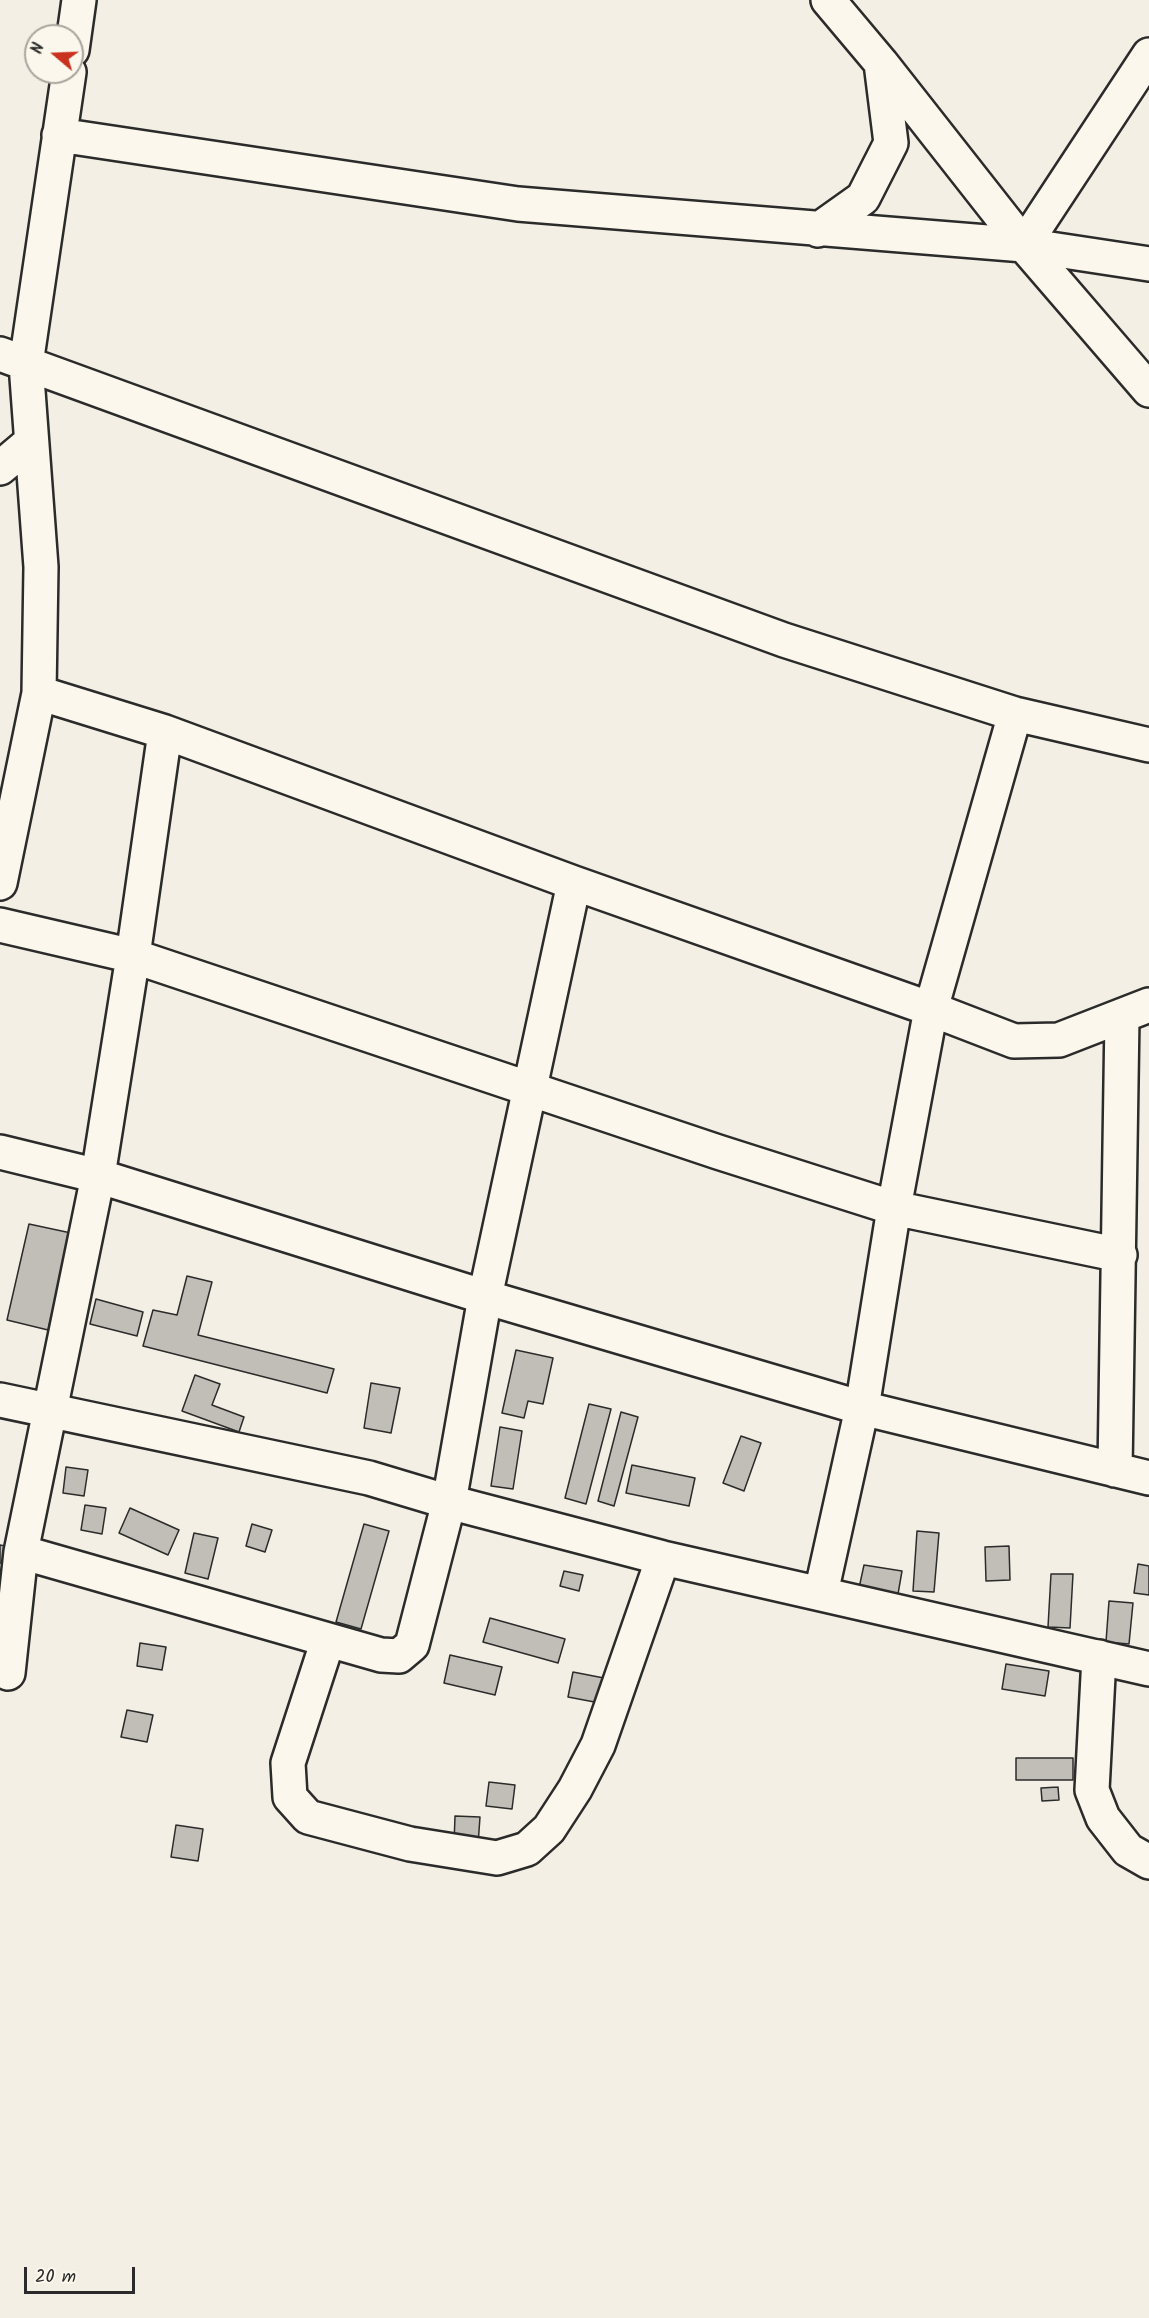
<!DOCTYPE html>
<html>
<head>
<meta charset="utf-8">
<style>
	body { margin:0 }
	#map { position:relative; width:1149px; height:2318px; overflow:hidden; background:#f3efe4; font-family:Kalam,sans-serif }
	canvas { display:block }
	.north { position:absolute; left:24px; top:24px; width:60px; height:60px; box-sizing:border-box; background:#fbf7ec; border:2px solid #a8a59f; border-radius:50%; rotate:289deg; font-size:16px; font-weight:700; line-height:24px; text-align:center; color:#2b2b2b }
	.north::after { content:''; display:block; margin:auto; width:21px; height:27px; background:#c8321e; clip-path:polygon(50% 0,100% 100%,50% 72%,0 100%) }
	.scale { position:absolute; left:24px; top:2267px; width:111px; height:27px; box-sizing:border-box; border:3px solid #2b2b2b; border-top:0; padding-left:8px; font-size:18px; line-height:21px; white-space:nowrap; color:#2b2b2b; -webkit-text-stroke:4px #fbf7ec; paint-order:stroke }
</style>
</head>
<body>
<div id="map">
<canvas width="1149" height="2318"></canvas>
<div class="north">N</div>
<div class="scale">20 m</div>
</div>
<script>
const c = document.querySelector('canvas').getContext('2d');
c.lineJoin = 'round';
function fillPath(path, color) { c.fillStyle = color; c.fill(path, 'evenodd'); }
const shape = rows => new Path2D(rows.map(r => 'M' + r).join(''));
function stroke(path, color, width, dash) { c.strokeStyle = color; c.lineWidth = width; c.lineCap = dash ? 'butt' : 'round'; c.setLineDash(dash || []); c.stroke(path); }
const building = shape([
	[29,1224,71,1233,48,1330,7,1320,29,1224],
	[187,1276,212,1282,198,1335,334,1369,327,1393,143,1346,153,1310,177,1315,187,1276],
	[96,1299,143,1312,137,1336,90,1324,96,1299],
	[516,1350,553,1358,543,1404,528,1401,524,1418,502,1413,516,1350],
	[195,1375,220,1384,212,1405,244,1417,239,1432,182,1411,195,1375],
	[371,1383,400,1388,391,1433,364,1428,371,1383],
	[589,1404,611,1409,586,1504,565,1498,589,1404],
	[621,1412,638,1417,614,1506,598,1501,621,1412],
	[500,1427,522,1431,513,1489,491,1486,500,1427],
	[741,1436,761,1443,744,1491,723,1483,741,1436],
	[632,1465,695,1478,689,1506,626,1493,632,1465],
	[66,1467,88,1470,84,1496,63,1493,66,1467],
	[85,1505,106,1508,102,1534,81,1530,85,1505],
	[130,1508,179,1530,168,1555,119,1533,130,1508],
	[252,1524,272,1530,265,1552,246,1546,252,1524],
	[364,1524,389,1531,361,1629,336,1622,364,1524],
	[917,1531,939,1533,934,1592,913,1591,917,1531],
	[194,1533,218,1538,208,1579,185,1573,194,1533],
	[0,1545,10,1547,8,1564,0,1563,0,1545],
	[1009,1546,1010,1580,986,1581,985,1547,1009,1546],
	[1138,1564,1149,1566,1149,1595,1134,1593,1138,1564],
	[864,1565,902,1571,898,1594,859,1588,864,1565],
	[564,1571,583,1575,579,1591,560,1586,564,1571],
	[1051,1574,1073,1574,1070,1628,1048,1627,1051,1574],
	[1109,1601,1133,1603,1129,1644,1106,1642,1109,1601],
	[490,1618,565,1639,558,1663,483,1642,490,1618],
	[140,1643,166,1647,162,1670,137,1666,140,1643],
	[450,1655,502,1667,495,1695,444,1683,450,1655],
	[1006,1664,1049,1671,1045,1696,1002,1689,1006,1664],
	[573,1672,609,1679,605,1704,568,1697,573,1672],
	[127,1710,153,1715,147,1742,121,1737,127,1710],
	[1016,1758,1073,1758,1073,1780,1016,1780,1016,1758],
	[489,1782,515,1785,512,1809,486,1806,489,1782],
	[1058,1787,1059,1800,1042,1801,1041,1788,1058,1787],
	[455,1816,480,1817,478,1845,454,1844,455,1816],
	[176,1825,203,1829,198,1861,171,1857,176,1825]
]);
fillPath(building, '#c0beb6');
stroke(building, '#2b2b2b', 1.5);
const minor = shape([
	[828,0,881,63,1024,245,1149,390],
	[72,50,79,0],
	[59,135,518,204,1024,245,1149,264],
	[818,230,863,198,891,143,881,63],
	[1024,245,1149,55],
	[0,354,784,640,1015,714,1149,745],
	[0,468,31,442],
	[39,693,165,732,574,883,931,1009,1014,1041,1059,1040,1149,1005],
	[0,883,39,693,41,567,26,364,69,72],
	[0,925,133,956,718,1152,894,1208,1120,1255],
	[0,1152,98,1176,485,1297,862,1408,1149,1478],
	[0,1400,369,1478,449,1502,663,1558,1149,1669],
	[1115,1470,1122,1017],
	[21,1552,381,1655,399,1656,412,1645,449,1502,485,1297,574,883],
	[821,1593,862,1408,894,1208,931,1009,1015,714],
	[328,1640,288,1763,290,1797,308,1817,410,1844,497,1858,527,1849,549,1829,575,1789,598,1745,663,1558],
	[1099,1657,1092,1790,1103,1818,1128,1850,1149,1862],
	[8,1673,21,1552,98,1176,133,956,165,732]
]);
stroke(minor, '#2b2b2b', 38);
stroke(minor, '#fbf7ec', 33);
</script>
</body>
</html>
